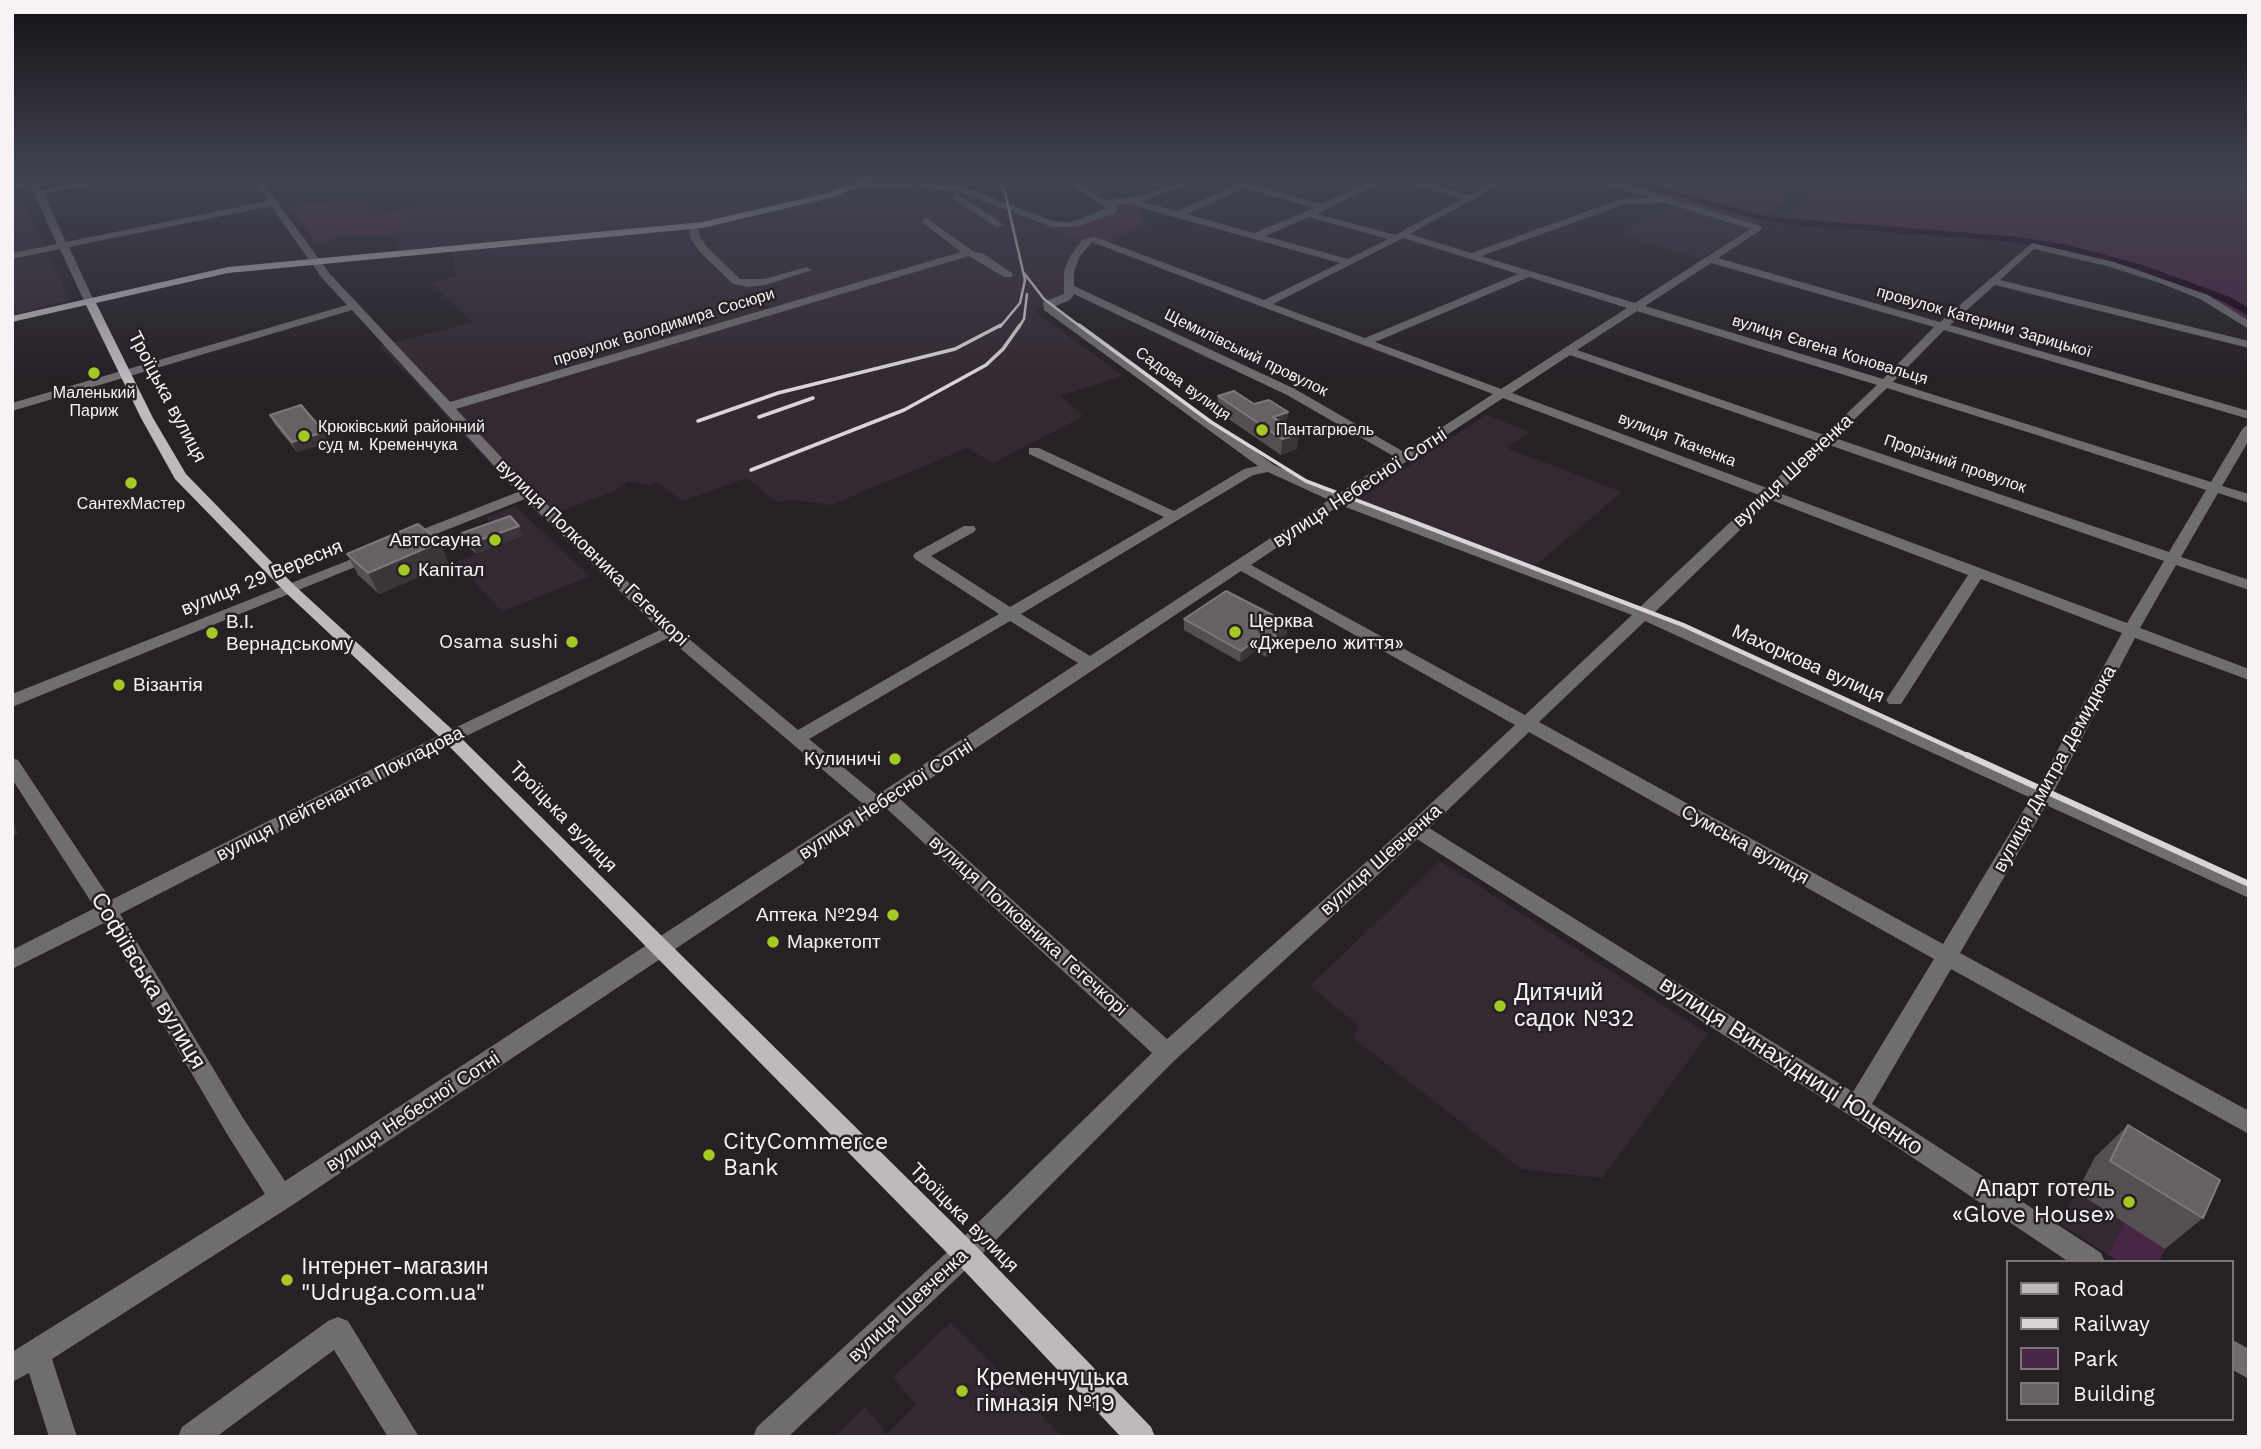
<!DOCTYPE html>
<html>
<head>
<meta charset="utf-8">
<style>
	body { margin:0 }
	#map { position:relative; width:2261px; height:1449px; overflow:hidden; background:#272126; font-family:"Work Sans",sans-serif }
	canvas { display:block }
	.frame { position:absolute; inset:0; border:14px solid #f6f2f5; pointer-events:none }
	.legend { position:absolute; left:2006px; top:1260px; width:228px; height:161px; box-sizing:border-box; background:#272126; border:2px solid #7a7579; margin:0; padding:9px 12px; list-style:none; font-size:21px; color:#f6f2f5 }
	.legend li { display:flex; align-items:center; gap:14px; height:35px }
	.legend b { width:35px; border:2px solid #7a7579 }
</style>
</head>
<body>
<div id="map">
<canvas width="2261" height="1449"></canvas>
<div class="frame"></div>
<ul class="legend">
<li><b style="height:9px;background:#bfb8bd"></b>Road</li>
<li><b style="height:9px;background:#d8d4d7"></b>Railway</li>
<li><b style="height:19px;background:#482543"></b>Park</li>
<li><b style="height:19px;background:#666165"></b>Building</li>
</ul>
</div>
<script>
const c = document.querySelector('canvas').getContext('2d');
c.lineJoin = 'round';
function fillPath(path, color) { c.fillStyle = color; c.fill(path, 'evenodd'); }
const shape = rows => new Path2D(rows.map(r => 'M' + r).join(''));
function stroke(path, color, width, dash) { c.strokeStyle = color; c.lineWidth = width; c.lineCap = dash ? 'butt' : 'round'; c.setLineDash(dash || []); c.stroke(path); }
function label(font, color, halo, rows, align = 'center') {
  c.font = font + ' "Work Sans",sans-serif'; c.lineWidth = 5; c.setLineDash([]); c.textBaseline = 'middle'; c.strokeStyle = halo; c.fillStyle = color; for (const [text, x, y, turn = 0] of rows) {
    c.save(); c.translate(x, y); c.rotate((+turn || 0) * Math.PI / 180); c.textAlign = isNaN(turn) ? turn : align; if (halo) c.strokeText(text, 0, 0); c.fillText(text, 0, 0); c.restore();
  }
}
fillPath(shape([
	[435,177,933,177,1063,226,1051,229,1099,244,1079,254,1071,273,1070,286,1073,297,1033,310,1123,376,1060,396,1082,414,1078,419,993,463,967,448,831,505,791,499,777,502,747,478,682,501,657,482,651,486,628,481,615,491,541,518,380,346,473,322,431,283,456,277,451,246,404,250,393,247],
	[18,188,45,247,12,253,12,189],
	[1674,202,1756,225,1700,259,1620,234],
	[48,254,71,300,12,315,12,261],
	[1486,415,1530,432,1507,448,1622,492,1535,566,1359,499],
	[515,506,590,576,502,612,456,562,522,537,498,532,486,518],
	[1440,861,1708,1034,1602,1178,1521,1169,1353,1038,1359,1026,1310,986],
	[2095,1157,2182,1212,2159,1262,2119,1262,2060,1223],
	[951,1322,1063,1437,834,1437,865,1407,887,1434,916,1405,893,1377]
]), '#342932');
fillPath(shape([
	[1594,177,1797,177,1794,192,1756,225],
	[1812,177,2249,177,2249,321,2213,299,2065,251,2007,242,1780,224,1808,196],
	[1124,197,1151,206,1138,212,1146,225,1099,244,1050,229,1108,209,1096,202],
	[369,198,370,215,409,209,416,211,399,237,339,237,316,243,291,207],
	[2125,1223,2165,1249,2159,1262,2119,1262,2109,1255]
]), '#482543');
fillPath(shape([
	[1606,177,1619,177,1770,217,2010,236,2064,244,2143,265,2230,297,2249,308,2249,316,2222,301,2135,269,2063,250,2010,242,1770,223,1606,177]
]), '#170015');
fillPath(shape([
	[27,177,35,177,41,190,112,177,129,177,44,194,66,242,268,201,251,177,259,177,330,274,450,402,961,252,923,223,923,219,926,218,973,251,984,254,1012,273,1012,277,1004,277,969,256,456,409,532,490,676,628,798,730,999,614,915,559,913,556,915,553,964,526,974,526,976,529,974,532,931,556,1010,607,1164,517,1029,454,1029,448,1039,448,1174,511,1244,469,1258,466,1044,310,1043,302,1064,294,1064,272,1070,256,1083,239,1095,237,1264,300,1340,263,1174,217,1137,206,1136,203,1115,205,1118,209,1116,213,1076,227,1052,227,958,191,927,189,918,184,881,189,861,184,861,180,881,183,920,178,929,183,959,185,1053,221,1072,222,1107,208,1069,184,1066,177,1074,177,1100,198,1109,200,1141,196,1193,177,1204,177,1142,202,1177,211,1236,185,1215,177,1228,177,1321,204,1378,177,1402,177,1469,195,1503,177,1513,177,1410,234,1471,253,1621,199,1649,198,1584,177,1597,177,1761,226,1761,230,1718,258,1940,322,2032,243,2114,262,2208,295,2249,321,2249,329,2200,299,2160,283,2107,266,2034,249,2000,280,2249,341,2249,348,1995,285,1950,325,2249,411,2249,419,1944,330,1893,382,2211,482,2243,428,2249,424,2249,440,2222,486,2249,494,2249,503,2218,493,2181,557,2249,580,2249,590,2176,565,2140,628,2249,669,2249,680,2135,638,2053,793,2249,881,2249,898,2046,805,1960,953,2249,1111,2249,1134,1951,969,1872,1104,2101,1253,2105,1262,2069,1262,1849,1115,1417,839,1175,1060,974,1262,788,1437,753,1437,757,1427,956,1244,1152,1053,886,808,291,1206,52,1359,77,1437,49,1437,29,1373,12,1382,12,1352,265,1194,227,1134,104,923,12,969,12,950,95,908,12,779,12,758,18,760,111,900,444,733,660,630,525,499,413,543,403,543,401,540,403,537,518,492,352,310,12,411,12,403,347,305,322,278,271,206,69,247,94,301,85,303,60,249,12,259,12,253,57,244,30,184,12,188,12,182,28,179,27,177],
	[1389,178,1462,199,1395,235,1317,214,1389,178],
	[1245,188,1314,208,1254,233,1187,214,1245,188],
	[1666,203,1750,229,1635,303,1481,256,1625,204,1666,203],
	[1309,217,1388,239,1348,259,1265,236,1309,217],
	[1403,238,1518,274,1365,338,1273,304,1403,238],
	[1092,242,1260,306,1493,394,1404,452,1295,389,1074,286,1074,272,1080,256,1092,242],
	[1711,263,1934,327,1883,379,1645,306,1711,263],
	[1529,277,1627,308,1501,389,1375,342,1529,277],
	[1074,294,1287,395,1395,457,1338,494,1274,465,1053,307,1070,300,1074,294],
	[1637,311,1877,385,1824,435,1577,350,1637,311],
	[1570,355,1817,441,1767,488,1512,393,1570,355],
	[1887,388,2040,436,2206,490,2169,552,1835,438,1887,388],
	[1503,398,1759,495,1640,607,1349,499,1503,398],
	[1829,445,2164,561,2127,623,1779,493,1829,445],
	[1268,472,1329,500,1090,656,1021,614,1253,475,1268,472],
	[1771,500,1968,575,1886,700,1889,704,1901,704,1981,579,2122,633,2038,786,1654,613,1771,500],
	[1340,505,1632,615,1525,715,1251,565,1340,505],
	[1241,571,1515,725,1409,824,1167,1039,900,799,1241,571],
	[1010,621,1078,663,877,795,809,739,1010,621],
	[1645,621,2031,798,1943,944,1539,722,1645,621],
	[668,638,863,804,285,1181,243,1118,120,914,456,741,668,638],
	[1529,732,1934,959,1853,1092,1429,828,1529,732],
	[957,194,960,195,1004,225,996,227,954,199,952,197,957,194],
	[690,224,696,224,700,237,707,247,740,279,764,279,807,267,812,270,765,285,748,287,733,284,699,251,690,237,690,224],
	[372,551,379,555,377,558,12,707,12,694,372,551],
	[338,1317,348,1321,419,1437,388,1437,334,1350,216,1437,178,1437,182,1427,328,1321,338,1317],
	[2231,1339,2249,1349,2249,1379,2231,1369,2231,1339]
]), '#706d70');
fillPath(shape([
	[870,177,882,177,830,198,702,228,228,273,96,303,153,418,186,474,294,585,456,733,974,1244,1151,1427,1155,1437,1121,1437,956,1262,444,741,284,591,175,479,141,418,86,305,12,322,12,316,228,267,702,222,824,194,870,177]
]), '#bfb8bd');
stroke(shape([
	[997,177,1005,193,1025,280,1020,303,1000,327],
	[1024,273,1044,299,1081,327],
	[1019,327,1024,319,1027,294]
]), '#d8d4d7', 2.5);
stroke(shape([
	[1079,325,1211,422,1306,481,1398,516],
	[759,417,813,398],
	[698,421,778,393,955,349,1001,325],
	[751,470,904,410,986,365,1003,349,1020,325]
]), '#d8d4d7', 3.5);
stroke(shape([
	[1393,514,1683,625,1971,757]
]), '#d8d4d7', 4.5);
stroke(shape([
	[1967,755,2249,884]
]), '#d8d4d7', 6);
fillPath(shape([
	[1218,396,1288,412,1286,426,1297,449,1281,455,1217,411],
	[270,415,329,442,297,452,275,425],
	[462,533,523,536,476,554,466,544],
	[347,554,449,564,379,594,358,575],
	[1184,619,1288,623,1286,635,1277,642,1276,650,1266,657,1255,651,1240,662,1184,630],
	[2128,1125,2203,1218,2165,1249,2077,1192,2095,1157]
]), '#554f54');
fillPath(shape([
	[1288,412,1286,427,1273,417],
	[324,432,329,442,297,452,292,442],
	[1299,434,1297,449,1281,455,1282,439],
	[519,526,523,536,476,554,471,543],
	[440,542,449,564,379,594,368,573],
	[1288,623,1286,635,1277,642,1276,650,1266,657,1267,646,1274,633],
	[1256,640,1255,651,1240,662,1241,651],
	[12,820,18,834,12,836]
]), '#3b353a');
const building = shape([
	[1234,391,1254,404,1269,400,1288,412,1273,417,1299,434,1282,439,1218,396,1234,391],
	[301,405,324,432,292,442,270,415,301,405],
	[510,516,519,526,471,543,462,533,510,516],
	[418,524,440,542,368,573,347,554,418,524],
	[1226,591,1288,623,1274,633,1277,639,1267,646,1256,640,1241,651,1184,619,1226,591],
	[2128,1125,2220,1180,2203,1218,2110,1161,2128,1125]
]);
fillPath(building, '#666165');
stroke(building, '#7d787c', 2);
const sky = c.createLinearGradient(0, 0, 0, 380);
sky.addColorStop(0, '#151215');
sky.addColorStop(0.47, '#414352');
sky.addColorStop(1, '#41435200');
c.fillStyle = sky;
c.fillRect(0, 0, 2261, 380);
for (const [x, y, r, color] of [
	[94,373,7,"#a4c824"],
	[1262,430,7,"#a4c824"],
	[304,436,7,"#a4c824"],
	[131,483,7,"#a4c824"],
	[495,540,7,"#a4c824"],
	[404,570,7,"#a4c824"],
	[1235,632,7,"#a4c824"],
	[212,633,7,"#a4c824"],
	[572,642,7,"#a4c824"],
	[119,685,7,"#a4c824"],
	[895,759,7,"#a4c824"],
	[893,915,7,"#a4c824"],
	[773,942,7,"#a4c824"],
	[1500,1006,7,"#a4c824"],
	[709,1155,7,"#a4c824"],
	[2129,1202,7,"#a4c824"],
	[287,1280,7,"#a4c824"],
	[962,1391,7,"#a4c824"]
]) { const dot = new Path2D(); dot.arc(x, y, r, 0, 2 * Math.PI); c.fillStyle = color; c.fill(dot); stroke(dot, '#272126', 2.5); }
label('16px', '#f6f2f5', '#272126', [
	["провулок Катерини Зарицької",1984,322,16],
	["провулок Володимира Сосюри",664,327,-17],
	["вулиця Євгена Коновальця",1830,350,17],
	["Щемилівський провулок",1246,353,26],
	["Садова вулиця",1183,384,36],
	["вулиця Ткаченка",1677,440,21],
	["Прорізний провулок",1955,464,19]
]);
label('16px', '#f6f2f5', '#272126', [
	["Маленький",94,393],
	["Париж",94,411],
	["Крюківський районний",318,427,"left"],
	["суд м. Кременчука",318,445,"left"],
	["Пантагрюель",1276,430,"left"],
	["СантехМастер",131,504]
]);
label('19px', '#f6f2f5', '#272126', [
	["Троїцька вулиця",167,397,62],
	["вулиця Шевченка",1793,471,-43],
	["вулиця Небесної Сотні",1360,488,-33],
	["вулиця Полковника Гегечкорі",592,553,44],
	["вулиця 29 Вересня",262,578,-22],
	["Махоркова вулиця",1808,664,24],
	["вулиця Дмитра Демидюка",2055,769,-61],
	["вулиця Лейтенанта Покладова",340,794,-27],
	["вулиця Небесної Сотні",886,800,-33],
	["Троїцька вулиця",563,817,46],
	["Сумська вулиця",1745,845,29],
	["вулиця Шевченка",1381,860,-42],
	["вулиця Полковника Гегечкорі",1028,926,42],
	["вулиця Небесної Сотні",413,1112,-33],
	["Троїцька вулиця",964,1218,45],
	["вулиця Шевченка",908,1306,-43]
]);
label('19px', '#f6f2f5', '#272126', [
	["Автосауна",481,540,"right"],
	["Капітал",418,570],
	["Церква",1249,621],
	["«Джерело життя»",1249,643],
	["В.І.",226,622],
	["Вернадському",226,644],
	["Osama sushi",558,642,"right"],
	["Візантія",133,685],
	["Кулиничі",881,759,"right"],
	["Аптека №294",879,915,"right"],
	["Маркетопт",787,942]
], 'left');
label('23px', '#f6f2f5', '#272126', [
	["Софіївська вулиця",148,981,59],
	["вулиця Винахідниці Ющенко",1791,1066,33]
]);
label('23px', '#f6f2f5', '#272126', [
	["Дитячий",1514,993],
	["садок №32",1514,1019],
	["CityCommerce",723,1142],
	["Bank",723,1168],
	["Апарт готель",2115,1189,"right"],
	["«Glove House»",2115,1215,"right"],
	["Iнтернет-магазин",301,1267],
	["\"Udruga.com.ua\"",301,1293],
	["Кременчуцька",976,1378],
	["гімназія №19",976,1404]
], 'left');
</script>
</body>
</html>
